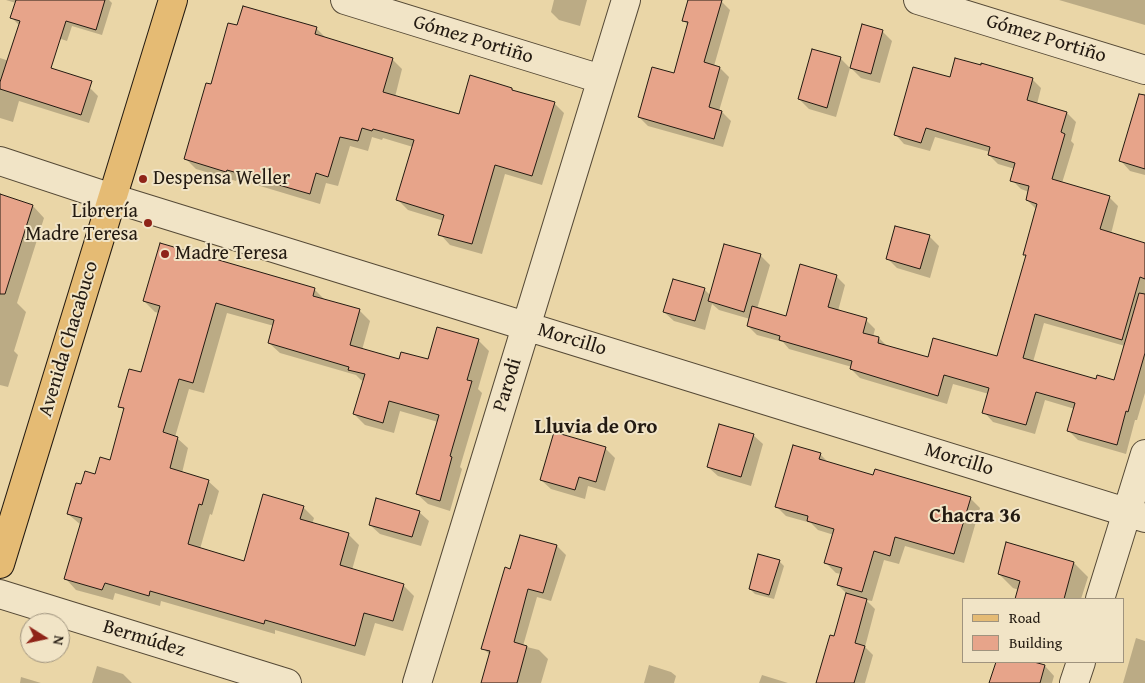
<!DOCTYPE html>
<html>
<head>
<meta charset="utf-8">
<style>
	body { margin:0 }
	#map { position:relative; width:1145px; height:683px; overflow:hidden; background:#ead6a7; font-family:"Gentium Book Plus",serif }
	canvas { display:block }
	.legend { position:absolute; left:962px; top:598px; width:162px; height:65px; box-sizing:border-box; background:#f1e4c6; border:1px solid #9f937e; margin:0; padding:6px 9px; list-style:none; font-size:15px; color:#231a11 }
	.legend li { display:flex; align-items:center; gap:10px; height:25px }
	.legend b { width:25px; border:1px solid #9f937e }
	.north { position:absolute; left:20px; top:613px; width:50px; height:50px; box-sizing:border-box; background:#f1e4c6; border:1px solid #9f937e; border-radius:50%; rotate:100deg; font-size:14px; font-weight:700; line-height:20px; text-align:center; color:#231a11 }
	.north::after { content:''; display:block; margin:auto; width:18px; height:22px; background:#8f2418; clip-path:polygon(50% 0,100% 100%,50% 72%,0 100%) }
</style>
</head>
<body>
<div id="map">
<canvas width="1145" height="683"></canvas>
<ul class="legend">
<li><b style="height:6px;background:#e5bb74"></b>Road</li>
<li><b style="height:14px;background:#e7a48a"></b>Building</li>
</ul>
<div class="north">N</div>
</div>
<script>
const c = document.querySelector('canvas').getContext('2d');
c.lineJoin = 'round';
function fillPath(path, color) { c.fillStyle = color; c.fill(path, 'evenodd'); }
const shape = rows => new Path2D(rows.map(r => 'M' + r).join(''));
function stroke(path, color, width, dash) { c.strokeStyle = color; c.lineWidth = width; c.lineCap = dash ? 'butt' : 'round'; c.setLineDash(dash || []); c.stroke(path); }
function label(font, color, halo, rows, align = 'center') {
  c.font = font + ' "Gentium Book Plus",serif'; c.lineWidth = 4; c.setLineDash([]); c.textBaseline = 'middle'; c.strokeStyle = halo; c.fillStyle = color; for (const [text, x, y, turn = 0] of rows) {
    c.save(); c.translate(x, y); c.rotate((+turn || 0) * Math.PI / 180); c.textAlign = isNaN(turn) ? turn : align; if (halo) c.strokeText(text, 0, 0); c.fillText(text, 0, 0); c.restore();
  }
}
fillPath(shape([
	[6,0,109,0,112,3,102,35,72,26,67,41,18,24,11,17,16,3],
	[554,0,587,0,580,26,559,20,551,12],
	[689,0,719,0,721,1,730,10,714,66,720,68,729,77,719,111,722,112,731,121,723,147,648,126,639,117,674,75,688,25,683,20],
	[1059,0,1145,0,1145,25],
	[238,27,316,28,327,39,392,59,402,69,395,97,460,115,512,89,515,92,554,103,564,113,542,185,505,174,482,254,450,245,440,234,444,221,408,210,398,200,413,147,383,138,382,140,372,137,368,151,350,146,338,186,326,183,320,204,237,179,236,181,196,169,186,159,211,86],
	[882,31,892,41,880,83,861,78,851,68],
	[0,58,89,87,98,96,89,123,19,101,13,122,0,118],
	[840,58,850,68,836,117,809,109,799,99],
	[950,79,1032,79,1041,88,1037,104,1067,113,1076,122,1071,141,1074,144,1062,183,1109,197,1118,206,1111,234,1145,244,1145,393,1137,420,1135,420,1126,454,1078,440,1069,431,1075,409,1045,400,1035,434,993,422,984,412,989,394,953,384,947,404,860,378,851,369,852,367,789,349,783,342,757,335,748,326,750,319,719,310,712,304,705,330,674,321,664,312,704,289,711,296,760,255,770,265,757,309,787,317,836,276,845,285,838,311,866,320,875,329,873,337,879,338,888,347,928,358,998,357,1027,257,1024,254,1036,209,1027,200,1029,192,1021,189,1012,180,1015,169,998,164,989,155,990,152,935,137,930,151,904,144,895,134],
	[1044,323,1125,346,1115,381,1097,380,1033,362],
	[1145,134,1145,175,1130,171,1121,161],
	[0,195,33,206,44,218,17,303,26,312,14,351,18,355,8,387,0,385],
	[929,236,939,246,930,278,897,268,887,258],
	[314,289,325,300,359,310,370,321,362,350,400,360,428,361,478,340,489,351,478,389,482,393,460,467,462,469,450,511,428,504,417,494,438,422,400,411,394,433,365,425,354,414,364,381,361,380,356,375,280,353,269,343,274,326,227,313,204,393,189,389,175,437,177,438,188,448,182,473,208,481,219,491,212,515,210,514,200,549,244,562,303,507,314,518,312,524,348,534,359,545,352,570,403,585,414,596,403,631,375,623,365,656,275,630,275,634,161,601,160,606,115,593,113,600,76,590,66,579,81,525,68,514,81,485,96,476,111,462,125,411,120,406,142,374,159,313,155,312,144,301],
	[753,435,763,444,751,486,718,476,708,467],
	[605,448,615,458,605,491,588,486,585,499,551,489,541,480],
	[820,454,830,464,874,476,970,498,980,508,964,563,905,546,899,564,884,560,872,601,866,600,875,609,865,647,873,655,865,683,817,683,835,638,847,594,838,585,841,574,836,573,826,563,834,535,818,530,811,523,786,516,776,506],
	[419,512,429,521,421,546,380,534,370,525],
	[521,536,557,546,566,555,551,601,537,597,523,646,539,650,548,659,541,683,482,683,490,655,483,648,511,570],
	[779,561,784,566,774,599,755,594,750,589],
	[1074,563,1088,577,1081,599,1016,599,1019,590,1013,588,999,574],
	[1136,638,1145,641,1145,683,1123,683],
	[997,662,1029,662,1045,666,1054,676,1052,683,991,683],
	[649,665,671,672,676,676,674,683,644,683],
	[97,666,123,674,132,683,92,683],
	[762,675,788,683,759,683],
	[21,677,41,683,20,683]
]), '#0003');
const building = shape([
	[16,0,105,0,96,30,66,21,51,68,92,81,81,115,0,89,0,82,20,21,10,18,16,0],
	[688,0,722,0,704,62,720,67,709,107,722,111,714,139,638,117,652,67,674,73,688,22,682,21,688,0],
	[243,6,317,27,315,34,393,58,383,92,459,114,470,75,512,88,512,90,555,102,532,176,495,165,472,244,438,235,444,215,396,200,414,140,373,129,372,131,362,128,358,141,340,137,328,177,316,173,310,194,227,170,226,172,184,159,206,83,211,84,228,23,237,25,243,6],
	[862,24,883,30,871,74,850,68,862,24],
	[812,49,841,57,827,108,798,99,812,49],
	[955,58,981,65,981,63,1033,78,1027,100,1067,112,1061,132,1065,134,1052,179,1110,196,1100,229,1145,243,1145,279,1140,277,1122,340,1035,314,1023,358,1096,379,1097,375,1114,380,1139,293,1145,294,1145,353,1128,412,1126,411,1117,445,1067,431,1075,403,1036,392,1026,425,982,413,989,388,944,375,938,396,850,369,852,361,779,340,780,336,747,326,752,306,786,316,800,264,837,275,828,307,867,318,863,333,879,337,878,343,928,357,933,338,997,356,1026,255,1023,255,1037,204,1026,200,1029,186,1010,181,1015,163,988,155,990,147,926,128,921,143,894,135,913,67,950,77,955,58],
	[1139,94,1145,95,1145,169,1119,161,1139,94],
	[0,194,33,205,5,294,0,294,0,194],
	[895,226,930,235,920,269,886,259,895,226],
	[160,243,315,288,313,296,360,309,350,345,399,359,401,352,428,359,437,327,479,339,467,380,472,381,450,456,452,457,440,501,416,494,439,415,389,401,383,423,353,414,365,374,348,370,349,367,268,343,274,320,216,303,193,383,179,379,163,432,178,437,170,468,209,480,202,505,199,504,188,544,244,561,263,494,304,506,300,519,349,533,340,565,404,584,393,621,364,613,355,646,265,620,264,624,150,591,149,596,105,583,102,590,64,579,82,518,67,514,76,483,81,484,85,471,95,474,100,457,110,460,124,408,118,407,129,369,141,372,160,306,143,301,160,243],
	[724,244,761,254,744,312,708,301,724,244],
	[673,279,705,288,695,321,663,312,673,279],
	[719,424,754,434,741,477,707,467,719,424],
	[554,432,606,447,596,482,579,477,575,490,540,480,554,432],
	[793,445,821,453,819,459,873,475,875,469,971,497,954,554,895,537,890,556,874,551,862,592,837,585,842,568,824,563,834,529,807,521,808,516,775,507,793,445],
	[376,498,420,511,412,537,369,525,376,498],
	[520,535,557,545,543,593,528,589,514,642,527,646,517,683,481,683,490,651,481,649,505,567,510,569,520,535],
	[1006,542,1074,562,1064,599,1015,599,1020,581,998,574,1006,542],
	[758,554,780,560,769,595,749,589,758,554],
	[846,593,867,599,855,643,865,646,854,683,816,683,830,635,834,636,846,593],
	[996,662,1034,662,1045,665,1040,683,989,683,996,662]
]);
fillPath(building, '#e7a48a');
stroke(building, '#231a11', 1);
const minor = shape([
	[345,0,601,79],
	[918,0,1145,70],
	[0,161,112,198,1145,518],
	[0,594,287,683],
	[1100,599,1145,454],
	[417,683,626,0],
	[1074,683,1081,662]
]);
const major = shape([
	[0,564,173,0]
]);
stroke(minor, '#554936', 30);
stroke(major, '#231a11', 30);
stroke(minor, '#f1e4c6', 28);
stroke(major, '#e5bb74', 28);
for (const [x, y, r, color] of [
	[143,179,5,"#8f2418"],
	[148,223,5,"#8f2418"],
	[165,254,5,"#8f2418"]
]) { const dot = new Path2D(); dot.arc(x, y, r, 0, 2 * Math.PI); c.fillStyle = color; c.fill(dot); stroke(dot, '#f1e4c6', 2); }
label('20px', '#231a11', '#f1e4c6', [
	["Gómez Portiño",1046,39,17],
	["Gómez Portiño",473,40,17],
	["Avenida Chacabuco",69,339,-73],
	["Morcillo",572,340,17],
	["Parodi",508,385,-73],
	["Morcillo",959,460,17],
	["Bermúdez",144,639,17]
]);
label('20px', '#231a11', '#f1e4c6', [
	["Despensa Weller",153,179],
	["Librería",138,212,"right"],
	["Madre Teresa",138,235,"right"],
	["Madre Teresa",175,254]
], 'left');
label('bold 21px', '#231a11', '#f1e4c6', [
	["Lluvia de Oro",596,428],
	["Chacra 36",975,517]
]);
</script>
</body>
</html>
